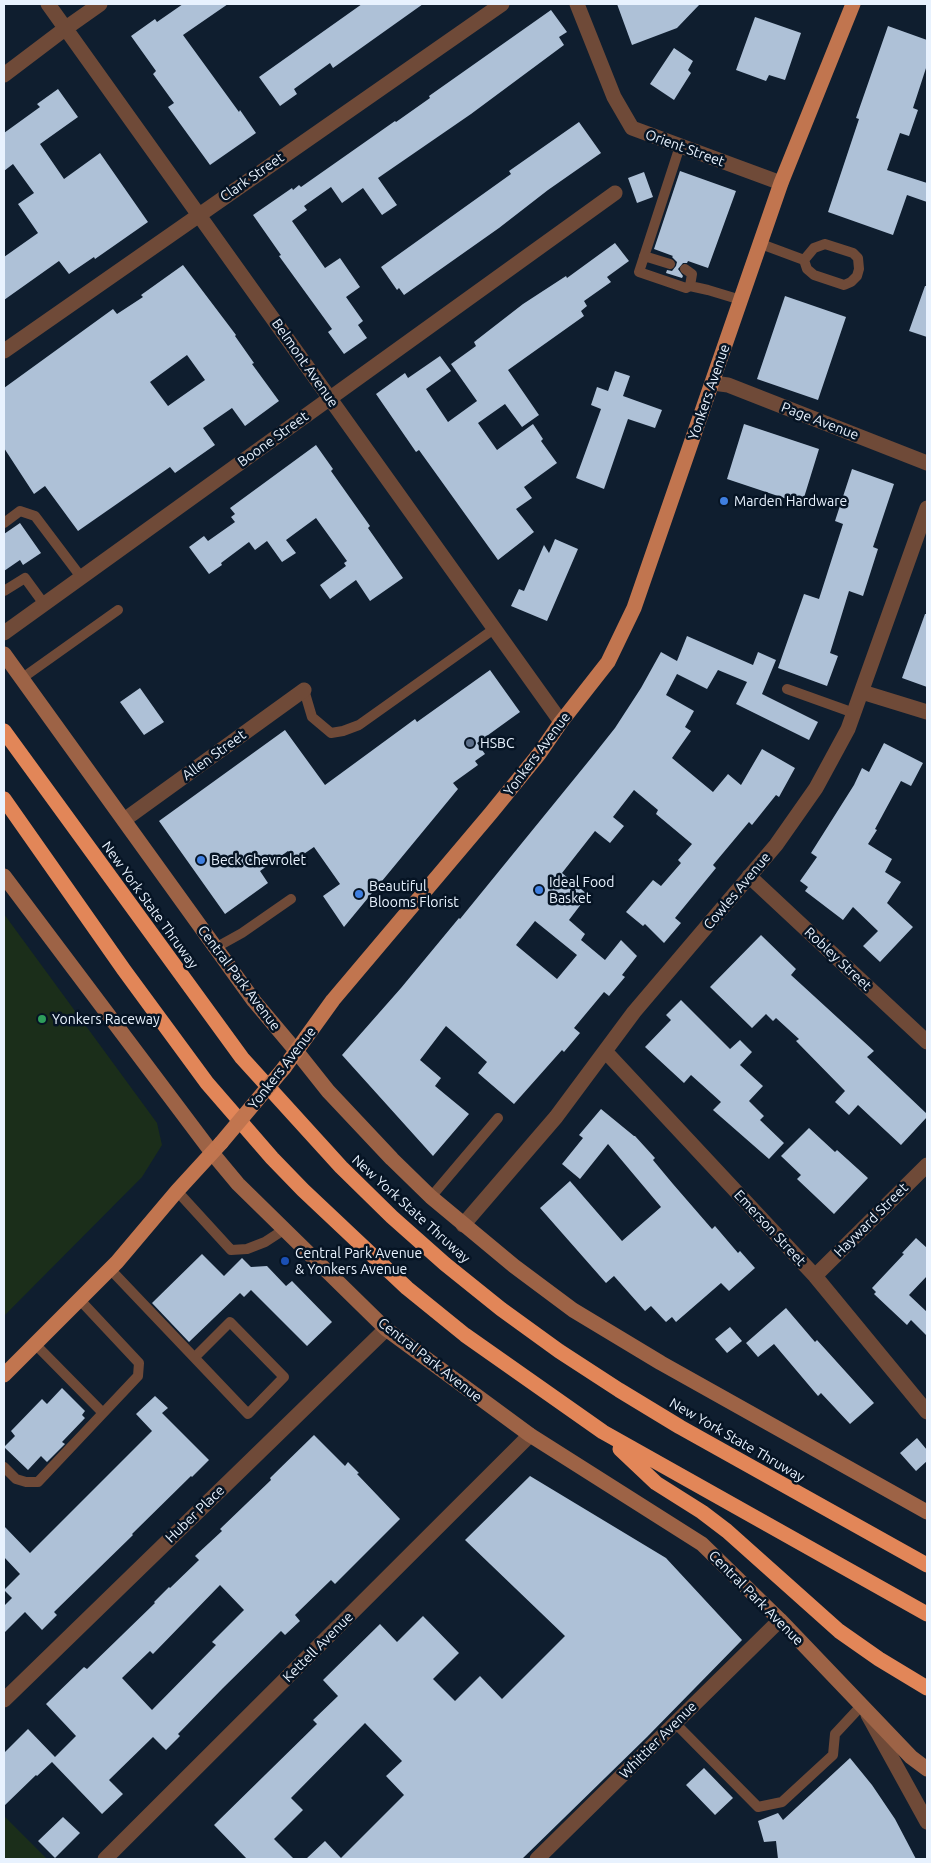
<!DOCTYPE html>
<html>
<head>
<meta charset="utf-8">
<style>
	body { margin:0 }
	#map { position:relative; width:931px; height:1863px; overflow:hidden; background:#0f1e2f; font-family:Ubuntu,sans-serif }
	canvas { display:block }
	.frame { position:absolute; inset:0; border:5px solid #e8f2fe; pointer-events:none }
</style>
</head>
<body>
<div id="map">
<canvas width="931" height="1863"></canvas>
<div class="frame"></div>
</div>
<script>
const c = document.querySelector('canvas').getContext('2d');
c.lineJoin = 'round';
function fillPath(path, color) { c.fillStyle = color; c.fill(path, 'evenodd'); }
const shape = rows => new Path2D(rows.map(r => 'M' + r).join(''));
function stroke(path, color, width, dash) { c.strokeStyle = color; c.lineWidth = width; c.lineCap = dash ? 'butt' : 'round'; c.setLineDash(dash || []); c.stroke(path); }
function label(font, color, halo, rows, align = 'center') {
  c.font = font + ' Ubuntu,sans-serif'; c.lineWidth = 5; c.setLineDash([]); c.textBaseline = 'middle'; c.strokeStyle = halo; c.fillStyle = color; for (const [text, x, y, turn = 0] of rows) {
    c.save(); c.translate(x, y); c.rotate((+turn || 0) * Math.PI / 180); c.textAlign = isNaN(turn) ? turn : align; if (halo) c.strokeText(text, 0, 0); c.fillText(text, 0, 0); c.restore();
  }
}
fillPath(shape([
	[4,914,157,1123,162,1145,142,1177,4,1316],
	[4,1816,47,1859,4,1859]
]), '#1b2e1a');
fillPath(shape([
	[183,4,228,4,183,35,239,112,240,110,256,133,210,165,168,107,174,103,153,74,156,71,131,36,155,19,157,22],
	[362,4,423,4,333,68,330,63,294,89,297,94,280,106,259,77],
	[617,4,700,4,677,28,632,45],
	[551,10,567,32,559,37,564,45,471,114,378,178,397,205,382,215,363,188,342,203,331,187,304,206,307,210,292,221,325,268,340,258,360,287,346,297,363,321,358,325,367,338,344,354,328,332,332,329,279,256,281,255,253,215,292,188,293,190,299,185,301,187,395,121,396,122,430,98,429,96],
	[755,17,801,33,785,80,769,75,766,81,736,70],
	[888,26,927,40,927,65,913,108,918,110,909,136,900,133,887,170,927,183,927,202,907,195,893,235,828,212,859,119,856,118],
	[674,48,693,61,688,70,691,73,674,100,650,84],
	[58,89,78,117,40,144,64,179,100,153,148,222,95,259,94,257,69,274,59,261,4,300,4,257,38,233,18,204,34,193,13,164,4,171,4,133,40,107,37,104],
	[579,122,601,153,548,190,499,228,404,295,399,288,397,290,381,267,511,174,509,171],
	[680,171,736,191,708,268,688,261,687,263,683,263,678,269,683,276,682,278,666,273,667,270,672,271,676,266,677,262,672,257,673,256,654,249],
	[644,172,653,197,637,203,628,178],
	[615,243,629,261,607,277,611,282,584,301,587,306,581,311,584,316,508,370,539,415,522,427,505,404,478,423,497,450,533,424,543,439,541,441,557,463,524,487,532,498,516,509,534,532,498,560,419,450,416,452,376,394,405,373,408,378,440,356,451,371,426,389,448,422,477,401,451,364,476,346,474,342,523,304,566,276,567,278],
	[183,265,236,335,235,336,254,363,252,364,279,401,245,426,232,408,203,428,215,445,175,473,170,467,78,531,45,486,34,494,4,448,4,388,113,309,117,314,143,297,141,295],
	[187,355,205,380,168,406,150,382],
	[925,286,927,286,927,337,909,331],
	[785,296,846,317,818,400,757,379],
	[615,371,630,376,623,396,662,410,655,428,628,419,604,489,576,478,601,409,591,405,597,387,608,391],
	[744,424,819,449,802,504,727,479],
	[316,445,333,469,331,471,370,526,368,528,403,578,370,601,356,580,330,599,320,585,346,566,344,563,347,561,316,518,286,540,296,553,282,562,267,541,255,550,249,542,221,563,222,565,209,574,189,547,204,536,208,541,235,522,231,517,235,514,230,508],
	[852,469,894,484,873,547,878,549,863,596,849,591,830,653,838,656,827,686,778,668,804,594,819,599,843,524,835,521],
	[20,523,41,553,23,565,20,560,4,571,4,534],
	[555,539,578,549,547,621,511,606,519,589,524,591,544,545,549,553],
	[925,614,927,614,927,687,902,678],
	[687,636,753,665,758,652,776,660,762,694,818,722,809,740,736,704,747,682,718,670,707,689,677,674,666,695,694,711,685,727,691,731,672,758,713,792,728,774,741,785,762,749,795,768,779,797,776,795,752,825,749,822,713,865,716,868,675,918,681,923,664,943,645,924,643,926,626,912,653,880,661,886,681,863,678,860,692,844,656,814,658,810,634,790,613,817,624,826,610,843,595,831,562,873,588,895,569,920,585,934,581,940,605,960,621,940,637,956,622,975,625,977,609,996,604,992,574,1028,580,1033,564,1052,562,1050,514,1104,478,1073,487,1062,446,1026,420,1060,441,1078,435,1086,469,1114,433,1156,342,1055,401,988,459,918,460,919,592,757,615,728,641,688,661,652,677,661],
	[535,921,577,955,557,979,516,945],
	[490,670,520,712,477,743,485,754,475,761,478,765,453,783,458,789,344,927,323,896,340,884,314,847,295,860,288,851,260,871,268,883,225,914,159,821,285,730,325,785,415,719,417,722],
	[140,688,164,722,144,735,120,702],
	[884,743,923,763,911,786,901,781,875,829,877,830,868,844,892,859,885,872,901,882,887,903,913,927,880,962,863,946,878,931,853,907,843,920,805,891,808,887,800,881,817,857,811,853,854,785,862,768,869,772],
	[761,935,796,969,791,975,874,1051,867,1057,927,1114,927,1117,901,1145,858,1105,849,1115,835,1102,845,1091,796,1041,799,1039,776,1018,773,1021,766,1014,752,1028,710,987],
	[681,1000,730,1049,740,1040,752,1052,740,1065,763,1086,749,1101,764,1116,760,1120,784,1143,769,1159,713,1110,721,1102,691,1075,684,1083,645,1047,671,1020,666,1015],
	[601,1109,634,1136,635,1136,655,1158,653,1160,673,1184,712,1229,715,1226,738,1253,740,1251,755,1268,729,1291,721,1283,676,1322,672,1317,666,1322,651,1306,645,1311,614,1276,606,1283,540,1208,570,1181,622,1241,661,1207,608,1144,580,1179,562,1164,583,1138,579,1135],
	[809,1128,835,1152,837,1150,868,1178,834,1214,797,1179,801,1175,781,1156],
	[916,1238,927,1248,927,1276,909,1295,927,1312,927,1336,911,1320,907,1325,874,1294,876,1292,872,1288,904,1254,902,1253],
	[202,1254,224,1276,242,1258,251,1267,267,1266,286,1286,292,1281,332,1322,307,1346,251,1290,244,1297,240,1293,189,1342,152,1303],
	[786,1308,815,1342,817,1340,874,1403,850,1424,821,1393,818,1396,774,1344,758,1357,746,1343],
	[730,1327,742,1341,727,1353,715,1339],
	[62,1388,85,1411,82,1415,85,1418,62,1442,65,1444,47,1462,41,1456,28,1470,4,1447,15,1436,11,1431,42,1399,47,1404],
	[155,1396,168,1408,162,1413,209,1460,192,1477,191,1476,132,1534,133,1535,54,1612,57,1615,42,1630,25,1612,4,1633,4,1606,12,1598,4,1590,20,1574,4,1557,4,1526,30,1553,152,1431,136,1414],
	[314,1435,345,1466,348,1462,359,1473,357,1474,400,1519,335,1584,331,1580,295,1615,300,1621,285,1635,281,1631,223,1688,178,1734,180,1736,166,1750,153,1737,109,1780,123,1794,102,1814,52,1762,37,1776,36,1775,4,1806,4,1753,28,1729,55,1757,76,1736,46,1704,84,1667,87,1669,155,1603,154,1602,169,1587,170,1588,199,1560,195,1556,222,1531,220,1529,271,1480,270,1478],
	[220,1585,244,1610,212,1642,216,1645,152,1710,122,1678,150,1651,153,1654],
	[917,1438,927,1450,927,1461,916,1471,900,1453],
	[530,1476,666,1558,742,1640,647,1737,522,1859,306,1859,325,1841,341,1858,404,1795,386,1776,402,1761,365,1723,291,1798,303,1810,274,1839,294,1859,247,1859,214,1825,317,1724,313,1720,338,1696,323,1680,380,1624,397,1642,423,1616,459,1653,433,1679,455,1701,480,1676,502,1699,565,1636,465,1540],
	[850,1758,872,1785,895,1819,916,1859,778,1859,776,1841,764,1842,758,1821,778,1813,783,1820],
	[704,1768,733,1798,715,1815,686,1785],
	[63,1817,80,1833,55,1858,38,1841]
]), '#aec1d7');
stroke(shape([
	[680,146,639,272,686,288,690,286,708,290,741,300],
	[761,244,804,260],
	[825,244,853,253,858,258,859,269,857,276,851,282,844,285,814,275,807,269,804,260,814,248,825,244],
	[644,256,670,264],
	[685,269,692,274,690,286],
	[4,523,20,511,35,516,81,577],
	[4,591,25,578,44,604],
	[21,679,118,610],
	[787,689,854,713],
	[304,690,312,717,331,733,343,731,359,725,494,629],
	[215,948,242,933,291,899],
	[177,1191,231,1250,247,1249,265,1242,285,1229],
	[431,1197,498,1118],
	[110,1269,248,1414,284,1377,230,1322,195,1357],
	[35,1344,103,1413],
	[4,1467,16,1479,26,1482,38,1482,138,1376,139,1363,79,1299],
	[675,1723,758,1807,782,1802,833,1755,835,1734,862,1705]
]), '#6f4a38', 10);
stroke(shape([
	[48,4,561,722],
	[577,4,614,97,632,128,781,183],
	[4,75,66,28,100,4],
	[4,351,502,4],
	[713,383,728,385,927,463],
	[4,633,615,193],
	[862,692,927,712],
	[124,820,304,690],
	[749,876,927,1042],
	[605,1051,815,1276,927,1412],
	[463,1225,556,1117,634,1012,776,845,816,788,848,729,927,508],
	[815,1276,927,1165],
	[4,1700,386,1329],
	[105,1859,530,1435],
	[537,1859,780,1620]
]), '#6f4a38', 15);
stroke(shape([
	[868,1715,927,1822]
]), '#6f4a38', 15);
stroke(shape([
	[4,654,254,1001,297,1052,328,1091,392,1159,431,1197,514,1266,573,1310,661,1363,927,1512],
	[4,876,213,1154,238,1184,386,1329,530,1435,702,1544,780,1620,911,1757,927,1769]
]), '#9d6346', 15);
stroke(shape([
	[284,1068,333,1000,491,813,539,754,561,722,608,662,634,608,781,183,853,4],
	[4,1375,117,1262,177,1191,221,1143]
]), '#c1754f', 15);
stroke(shape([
	[4,731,242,1058,341,1167,392,1217,445,1264,501,1309,559,1351,619,1390,680,1427,927,1565],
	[4,799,124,970,207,1083,272,1158,303,1190,407,1288,465,1335,603,1432,927,1614],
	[620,1449,656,1483,702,1512,727,1531,839,1631,879,1659,927,1688]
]), '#e28658', 15);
stroke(shape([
	[221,1143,284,1068]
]), '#c1754f', 15);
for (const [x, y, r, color] of [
	[724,501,5,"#3f7fe0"],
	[470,743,5,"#5c6f8a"],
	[201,860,5,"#3f7fe0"],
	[539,890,5,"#3f7fe0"],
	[359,894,5,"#3f7fe0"],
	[42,1019,5,"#2e9e5b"],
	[285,1261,5,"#1a4fb4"]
]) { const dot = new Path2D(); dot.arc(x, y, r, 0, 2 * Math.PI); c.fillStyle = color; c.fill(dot); stroke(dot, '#061424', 2); }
label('14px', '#e8f2fe', '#061424', [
	["Orient Street",685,148,20],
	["Clark Street",252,177,-35],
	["Belmont Avenue",305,363,55],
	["Yonkers Avenue",709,392,-71],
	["Page Avenue",820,421,21],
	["Boone Street",273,439,-36],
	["Yonkers Avenue",537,754,-53],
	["Allen Street",214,755,-36],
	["Cowles Avenue",737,891,-50],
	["New York State Thruway",150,905,54],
	["Robley Street",838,959,43],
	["Central Park Avenue",239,978,53],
	["Yonkers Avenue",282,1068,-52],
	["New York State Thruway",411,1209,42],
	["Hayward Street",871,1220,-45],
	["Emerson Street",770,1228,47],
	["Central Park Avenue",430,1360,38],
	["New York State Thruway",737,1440,30],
	["Huber Place",195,1514,-44],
	["Central Park Avenue",756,1598,45],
	["Kettell Avenue",318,1647,-45],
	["Whittier Avenue",658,1740,-45]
]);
label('14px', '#e8f2fe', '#061424', [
	["Marden Hardware",734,501],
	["HSBC",480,743],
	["Beck Chevrolet",211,860],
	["Ideal Food",549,882],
	["Basket",549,898],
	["Beautiful",369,886],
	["Blooms Florist",369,902],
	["Yonkers Raceway",52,1019],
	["Central Park Avenue",295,1253],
	["& Yonkers Avenue",295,1269]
], 'left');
</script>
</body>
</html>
